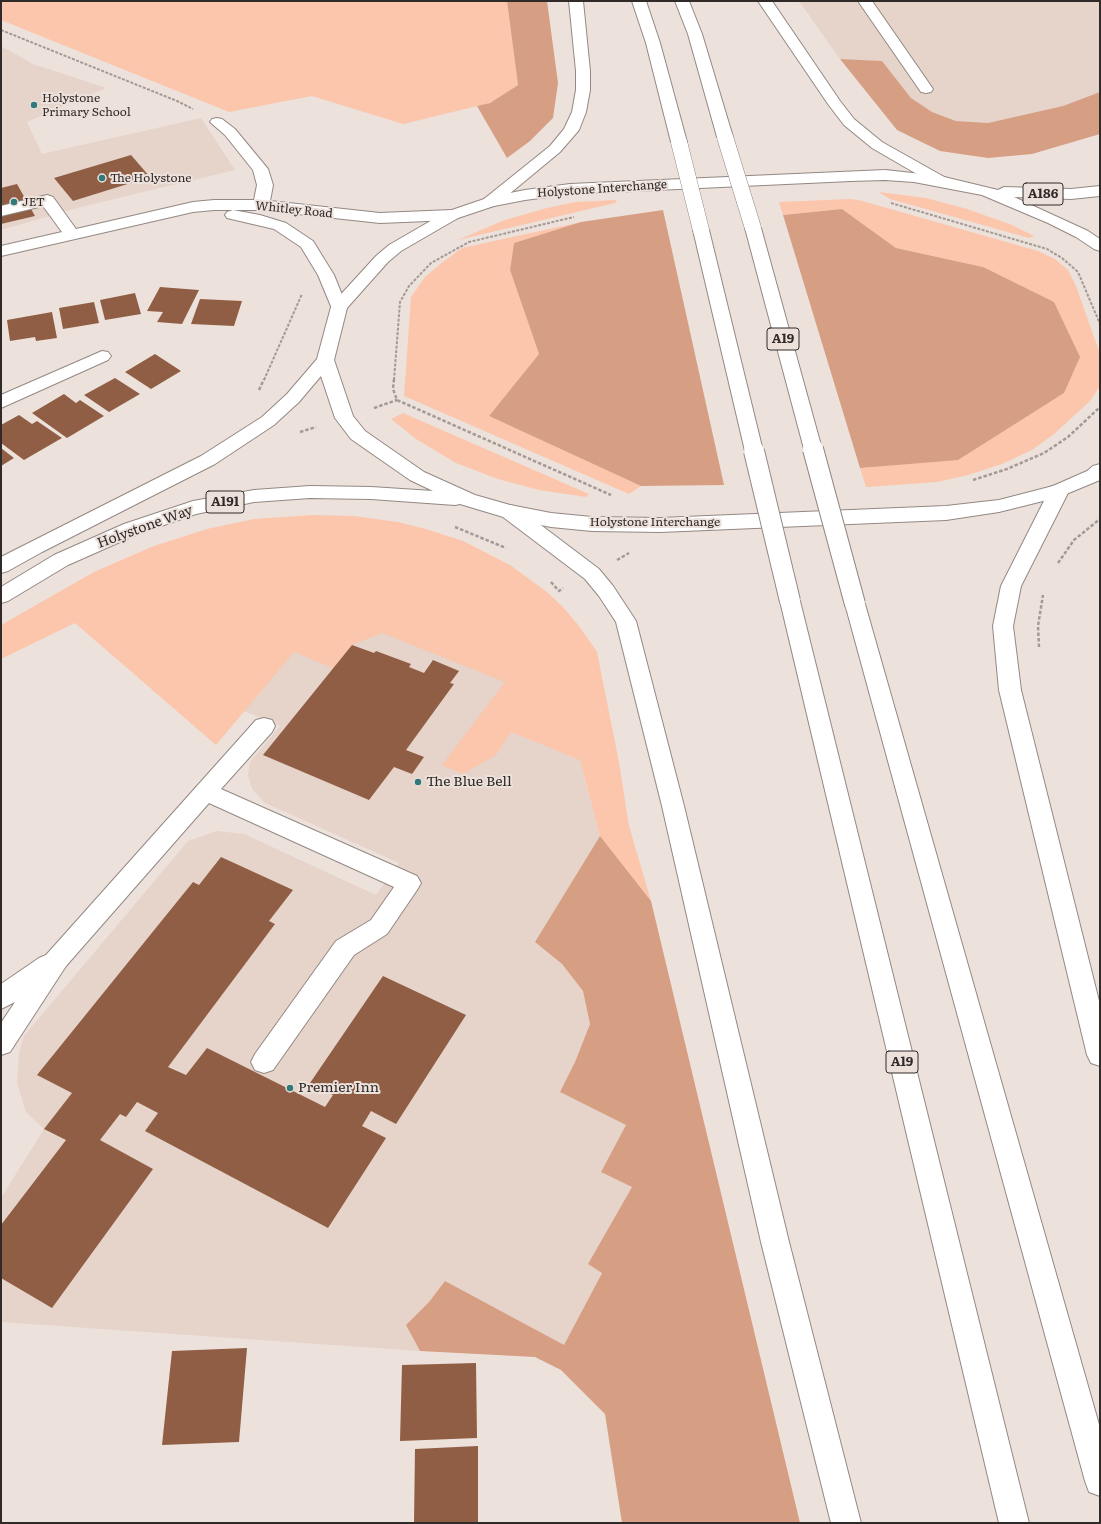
<!DOCTYPE html>
<html>
<head>
<meta charset="utf-8">
<style>
	body { margin:0 }
	#map { position:relative; width:1101px; height:1524px; overflow:hidden; background:#ede1db; font-family:Literata,serif }
	canvas { display:block }
	.frame { position:absolute; inset:0; border:2px solid #302b29; pointer-events:none }
</style>
</head>
<body>
<div id="map">
<canvas width="1101" height="1524"></canvas>
<div class="frame"></div>
</div>
<script>
const c = document.querySelector('canvas').getContext('2d');
c.lineJoin = 'round';
function fillPath(path, color) { c.fillStyle = color; c.fill(path, 'evenodd'); }
const shape = rows => new Path2D(rows.map(r => 'M' + r).join(''));
function stroke(path, color, width, dash) { c.strokeStyle = color; c.lineWidth = width; c.lineCap = dash ? 'butt' : 'round'; c.setLineDash(dash || []); c.stroke(path); }
function label(font, color, halo, rows, align = 'center') {
  c.font = font + ' Literata,serif'; c.lineWidth = 4; c.setLineDash([]); c.textBaseline = 'middle'; c.strokeStyle = halo; c.fillStyle = color; for (const [text, x, y, turn = 0] of rows) {
    c.save(); c.translate(x, y); c.rotate((+turn || 0) * Math.PI / 180); c.textAlign = isNaN(turn) ? turn : align; if (halo) c.strokeText(text, 0, 0); c.fillText(text, 0, 0); c.restore();
  }
}
fillPath(shape([
	[799,1,1100,1,1100,92,1063,106,988,123,956,121,932,112,911,98,882,61,840,59],
	[1,46,33,64,106,88,27,122,42,154,201,118,235,170,81,207,1,230],
	[430,566,580,760,600,836,535,942,562,964,583,991,590,1024,575,1062,560,1092,626,1125,601,1172,632,1187,588,1264,602,1272,564,1346,445,1281,429,1302,406,1325,420,1351,1,1322,1,1198,44,1129,26,1112,17,1083,19,1053,24,1036,188,841,217,831,244,834,376,895,399,863,265,803,252,789,248,775,250,762,280,726,244,711,216,745,99,642]
]), '#e6d3ca');
fillPath(shape([
	[1,1,507,1,518,85,490,103,403,124,312,96,229,112,1,20],
	[879,192,926,198,967,209,1012,225,1034,236,1029,238,890,199],
	[849,199,859,200,1038,251,1055,259,1068,270,1076,286,1100,354,1100,386,1090,401,1054,434,1032,450,1002,464,968,475,937,482,866,487,860,468,958,459,1064,393,983,267,896,248,842,209,783,215,779,202],
	[617,200,615,203,458,240,502,221,543,209,575,202],
	[581,222,514,243,510,270,539,354,489,416,641,486,629,494,404,396,411,297,425,277,439,265,462,248],
	[403,413,589,494,586,497,539,490,498,479,456,463,416,439,391,419],
	[313,515,354,516,398,522,426,529,463,541,510,565,547,592,563,607,579,626,597,652,619,762,629,826,651,901,600,836,580,760,511,732,496,755,463,774,442,765,505,682,382,633,352,645,333,668,294,652,216,745,75,623,1,659,1,625,94,572,154,546,207,529,254,519]
]), '#fbc6ac');
fillPath(shape([
	[507,1,547,1,558,83,553,118,530,141,507,158,477,106,490,103,518,85],
	[840,59,882,61,911,98,932,112,956,121,988,123,1063,106,1100,92,1100,134,1032,154,988,158,940,151,897,130],
	[842,209,896,248,983,267,1054,302,1080,357,1064,393,958,460,860,468,783,215],
	[663,210,724,485,641,486,489,416,539,354,510,270,514,243,581,222],
	[600,836,651,901,800,1523,622,1523,605,1414,561,1370,535,1357,420,1351,406,1325,429,1302,445,1281,564,1345,602,1273,588,1264,632,1187,601,1172,626,1125,560,1092,575,1062,590,1024,583,991,562,964,535,942]
]), '#d69e83');
fillPath(shape([
	[131,155,150,177,73,201,54,178],
	[17,184,35,216,1,224,1,188],
	[160,287,199,290,182,324,157,322,163,312,147,311],
	[135,293,141,314,105,320,100,300],
	[200,299,242,301,234,326,191,324],
	[94,302,99,323,63,329,59,308],
	[52,312,57,338,36,341,35,337,10,341,7,320],
	[155,354,181,371,151,389,125,372],
	[115,378,140,394,109,412,84,395],
	[64,394,76,403,80,400,104,416,67,438,32,413],
	[19,415,32,424,37,421,62,438,24,460,1,443,1,425],
	[1,448,14,458,1,466],
	[352,645,374,653,376,651,411,664,409,667,424,673,433,660,459,671,450,683,454,684,406,750,424,757,412,774,394,767,369,800,263,755],
	[221,857,293,890,269,921,275,924,168,1067,186,1075,207,1048,325,1107,333,1095,310,1083,383,976,466,1015,396,1124,371,1111,362,1126,386,1138,328,1228,145,1131,158,1113,137,1102,126,1117,120,1114,100,1140,153,1169,52,1308,1,1278,1,1225,66,1140,44,1129,72,1093,37,1075,193,882,199,885],
	[247,1348,239,1442,162,1445,172,1351],
	[476,1363,477,1438,400,1441,402,1365],
	[478,1446,478,1523,414,1523,415,1449]
]), '#905e44');
const minor = shape([
	[858,1,872,1,933,89,931,92,926,93,921,92,858,1],
	[217,118,222,119,235,129,268,169,273,185,270,201,380,213,452,210,458,212,460,215,458,218,452,220,380,223,261,210,214,210,193,212,1,256,1,246,62,232,43,206,1,216,1,206,47,195,53,197,76,229,193,202,214,200,254,200,257,185,253,170,225,135,210,122,212,119,217,118],
	[233,210,260,215,286,223,313,241,334,275,347,307,345,311,339,312,333,311,318,275,301,247,274,229,227,218,225,215,227,212,233,210],
	[102,351,108,352,111,356,108,360,1,408,1,395,102,351],
	[264,718,272,720,275,726,272,732,221,789,417,876,421,883,417,890,387,934,354,955,273,1070,264,1073,255,1070,251,1062,255,1054,336,941,371,920,394,887,209,803,66,966,10,1052,1,1055,1,1023,15,1002,1,1009,1,984,39,958,46,955,256,720,264,718]
]);
const major = shape([
	[885,170,940,176,998,190,1004,187,1071,189,1100,186,1100,196,1071,199,1014,197,1088,231,1100,239,1100,251,1094,249,1076,237,1048,223,982,195,914,182,885,180,851,181,570,194,525,200,494,206,458,218,401,251,388,262,347,308,334,360,353,416,365,431,424,472,475,495,510,505,551,513,592,517,660,518,946,506,999,500,1053,486,1087,471,1093,466,1100,464,1100,480,1059,497,999,512,946,520,660,532,592,531,551,527,510,519,460,504,455,505,371,499,310,498,254,502,196,514,138,534,68,565,8,601,1,603,1,587,54,555,124,524,193,501,254,490,310,486,371,487,433,491,410,480,351,439,335,418,321,376,299,402,274,425,215,464,42,552,8,571,1,573,1,557,201,456,262,417,287,394,317,359,331,307,333,303,376,256,389,245,446,212,490,197,525,190,570,184,885,170]
]);
const highway = shape([
	[569,1,583,1,590,71,590,90,586,112,579,130,560,152,496,205,490,207,484,205,482,202,484,199,550,146,564,129,572,112,576,90,576,71,569,1],
	[632,1,646,1,660,43,687,142,684,145,679,147,674,145,671,142,646,43,632,1],
	[675,1,689,1,702,34,733,137,730,140,725,142,720,140,717,137,688,34,675,1],
	[758,1,772,1,840,101,854,119,882,142,946,178,948,181,946,184,940,186,934,184,872,148,844,125,828,104,758,1],
	[753,223,759,225,761,228,822,449,820,453,813,455,806,453,804,449,745,228,747,225,753,223],
	[701,225,707,227,709,230,763,451,761,455,754,457,747,455,745,451,693,230,695,227,701,225],
	[1059,485,1066,486,1069,491,1021,586,1013,626,1021,690,1100,1005,1100,1066,1091,1063,1087,1055,999,690,993,626,1001,586,1049,491,1052,486,1059,485],
	[510,505,517,507,599,569,613,586,636,621,684,806,789,1242,861,1523,831,1523,761,1242,662,806,616,622,599,596,585,579,503,517,500,512,503,507,510,505],
	[790,594,797,596,800,601,1029,1523,999,1523,780,601,783,596,790,594],
	[855,597,862,599,865,604,1100,1428,1100,1496,1089,1492,1085,1481,845,604,848,599,855,597]
]);
stroke(minor, '#938883', 2);
stroke(major, '#938883', 2);
stroke(highway, '#938883', 2);
stroke(shape([
	[1,30,177,101,193,109],
	[891,203,1047,249,1062,258,1078,272,1100,324],
	[264,380,302,294],
	[394,380,400,302,409,286,431,263,469,242,574,217]
]), '#a39a96', 2, [3, 1.5]);
stroke(shape([
	[394,379,393,389,397,400,611,495],
	[259,390,264,379],
	[374,408,397,400],
	[300,432,316,427],
	[973,480,1007,469,1044,453,1068,437,1100,407],
	[455,527,506,548],
	[617,560,629,553],
	[1058,563,1074,540,1100,519],
	[551,582,559,591,563,588],
	[1039,647,1038,626,1043,595]
]), '#a39a96', 2.5, [3.5, 2]);
fillPath(minor, '#fff');
fillPath(major, '#fff');
fillPath(highway, '#fff');
const highwayBridgeFar1 = shape([
	[725,137,753,228],
	[679,142,701,230]
]);
const highwayBridge = shape([
	[813,449,855,604],
	[754,451,790,601]
]);
stroke(highwayBridgeFar1, '#938883', 17, []);
stroke(highwayBridge, '#938883', 22, []);
stroke(highwayBridgeFar1, '#fff', 16);
stroke(highwayBridge, '#fff', 20);
for (const [x, y, r, color] of [
	[34,105,4,"#317a7c"],
	[102,178,4,"#317a7c"],
	[14,202,4,"#317a7c"],
	[418,782,4,"#317a7c"],
	[290,1088,4,"#317a7c"]
]) { const dot = new Path2D(); dot.arc(x, y, r, 0, 2 * Math.PI); c.fillStyle = color; c.fill(dot); stroke(dot, '#ede1db', 1.5); }
label('12px', '#302b29', '#ede1db', [
	["Holystone",42,98],
	["Primary School",42,112],
	["The Holystone",110,178],
	["JET",22,202]
], 'left');
label('12px', '#302b29', '#ede1db', [
	["Holystone Interchange",602,189,-4],
	["Whitley Road",294,210,6],
	["Holystone Interchange",655,522]
]);
for (const [x, y, w] of [
	[1043,194,40],
	[783,339,32],
	[225,502,38],
	[902,1062,32]
]) { const box = new Path2D(); box.roundRect(x - w / 2, y - 11, w, 22, 3); c.fillStyle = '#ede1db'; c.fill(box); stroke(box, '#302b29', 1); }
label('bold 13px', '#302b29', null, [
	["A186",1043,194],
	["A19",783,339],
	["A191",225,502],
	["A19",902,1062]
]);
label('14px', '#302b29', '#ede1db', [
	["Holystone Way",145,527,-20]
]);
label('14px', '#302b29', '#ede1db', [
	["The Blue Bell",426,782],
	["Premier Inn",298,1088]
], 'left');
</script>
</body>
</html>
